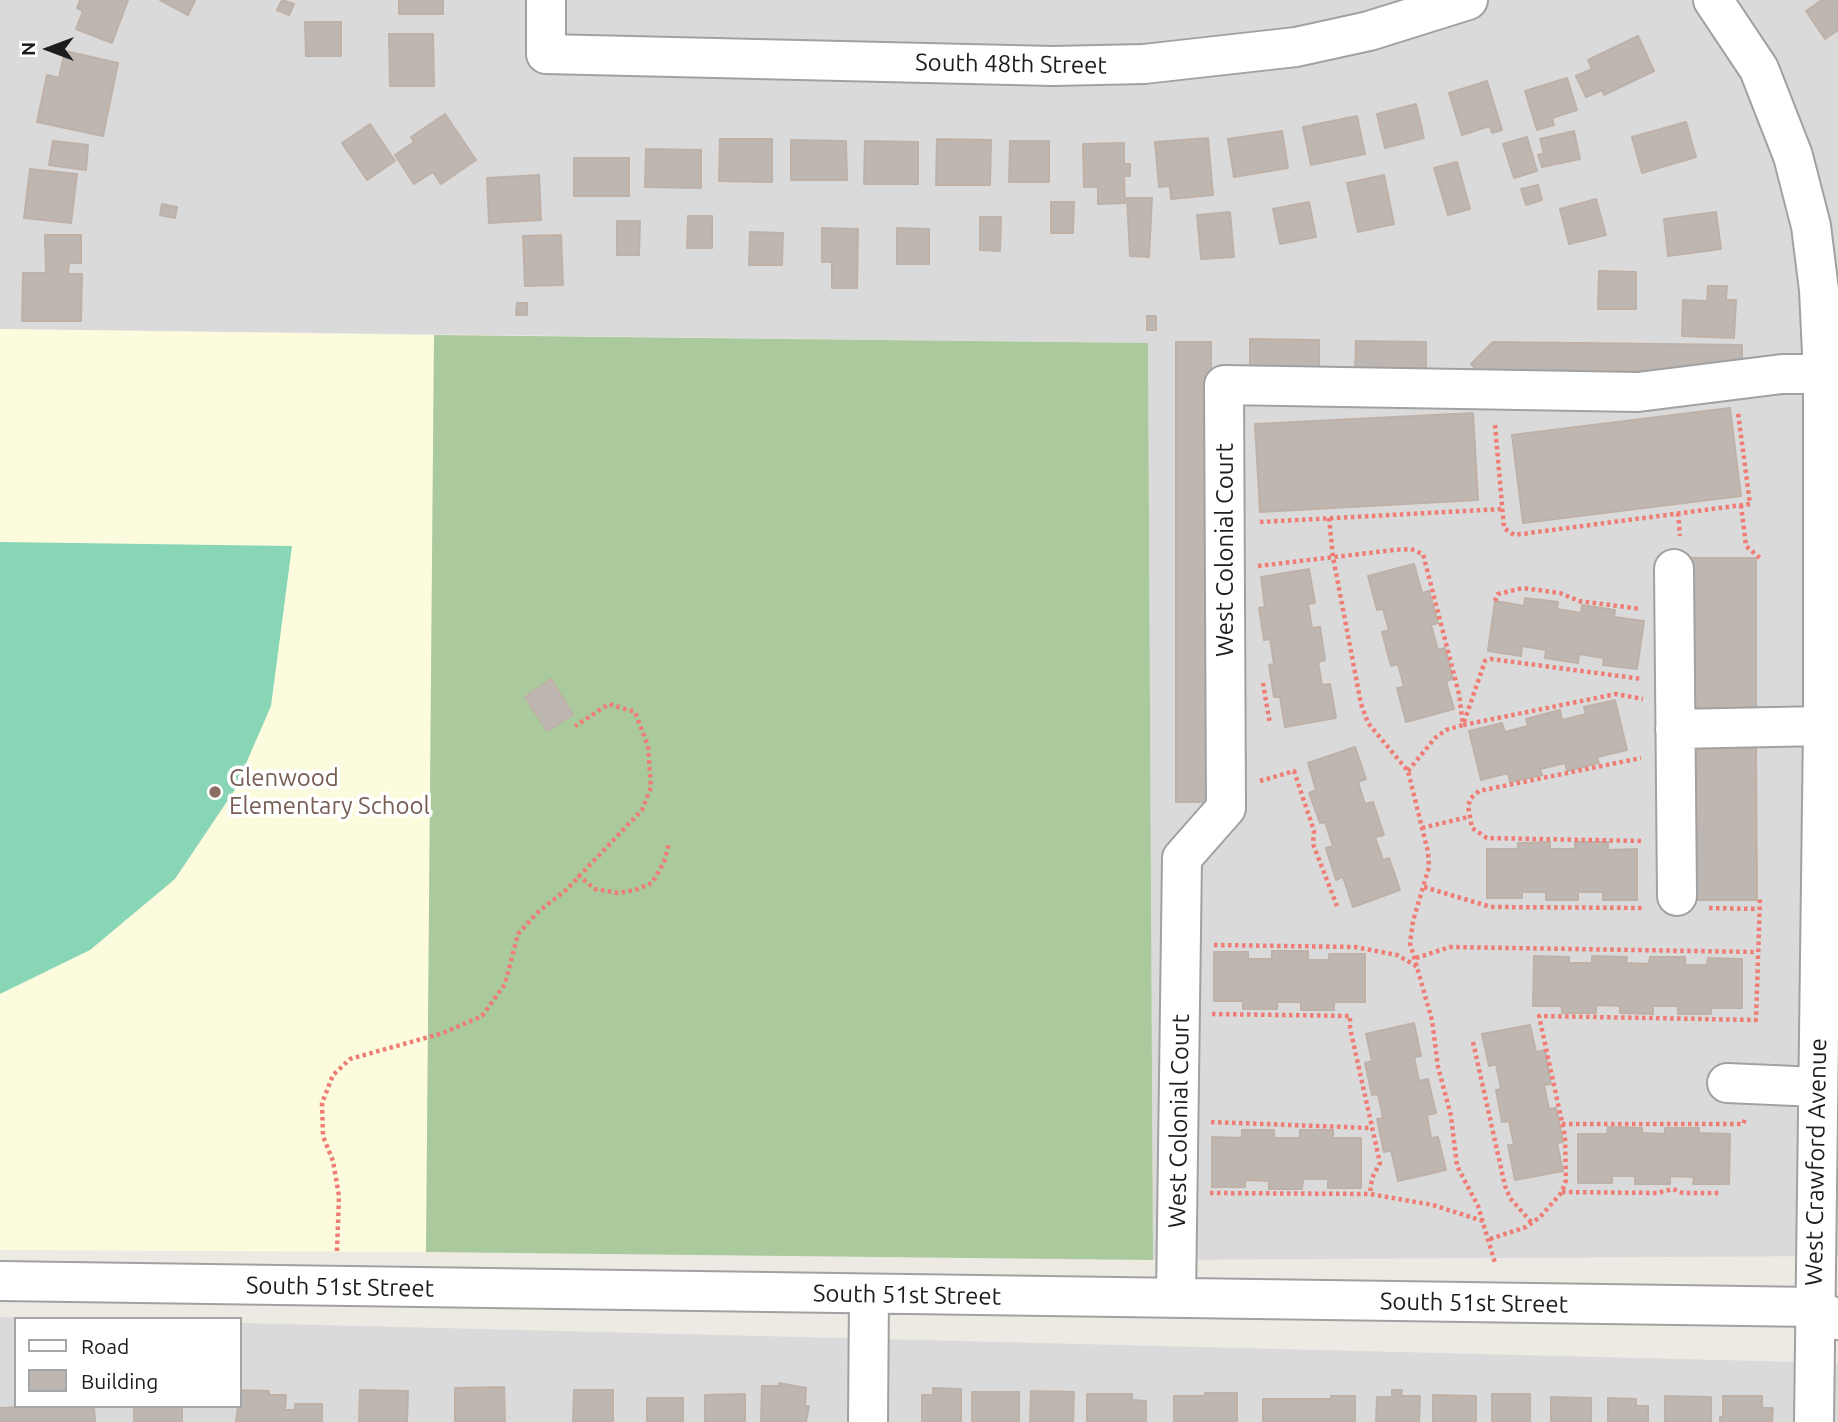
<!DOCTYPE html>
<html>
<head>
<meta charset="utf-8">
<style>
	body { margin:0 }
	#map { position:relative; width:1838px; height:1422px; overflow:hidden; background:#edeae4; font-family:Ubuntu,sans-serif }
	canvas { display:block }
	.legend { position:absolute; left:14px; top:1317px; width:228px; height:91px; box-sizing:border-box; background:#fff; border:2px solid #a5a5a5; margin:0; padding:9px 12px; list-style:none; font-size:21px; color:#1d1d1d }
	.legend li { display:flex; align-items:center; gap:14px; height:35px }
	.legend b { width:35px; border:2px solid #a5a5a5 }
	.north { position:absolute; left:14px; top:14px; width:70px; height:70px; -webkit-text-stroke:5px #fff; paint-order:stroke; rotate:270deg; font-size:19px; font-weight:700; line-height:28px; text-align:center; color:#1d1d1d }
	.north::after { content:''; display:block; margin:auto; width:24px; height:32px; background:#1d1d1d; clip-path:polygon(50% 0,100% 100%,50% 72%,0 100%) }
</style>
</head>
<body>
<div id="map">
<canvas width="1838" height="1422"></canvas>
<ul class="legend">
<li><b style="height:9px;background:#fff"></b>Road</li>
<li><b style="height:19px;background:#beb6b1"></b>Building</li>
</ul>
<div class="north">N</div>
</div>
<script>
const c = document.querySelector('canvas').getContext('2d');
c.lineJoin = 'round';
function fillPath(path, color) { c.fillStyle = color; c.fill(path, 'evenodd'); }
const shape = rows => new Path2D(rows.map(r => 'M' + r).join(''));
function stroke(path, color, width, dash) { c.strokeStyle = color; c.lineWidth = width; c.lineCap = dash ? 'butt' : 'round'; c.setLineDash(dash || []); c.stroke(path); }
function label(font, color, halo, rows, align = 'center') {
  c.font = font + ' Ubuntu,sans-serif'; c.lineWidth = 7; c.setLineDash([]); c.textBaseline = 'middle'; c.strokeStyle = halo; c.fillStyle = color; for (const [text, x, y, turn = 0] of rows) {
    c.save(); c.translate(x, y); c.rotate((+turn || 0) * Math.PI / 180); c.textAlign = isNaN(turn) ? turn : align; if (halo) c.strokeText(text, 0, 0); c.fillText(text, 0, 0); c.restore();
  }
}
fillPath(shape([
	[0,0,1838,0,1838,1256,1153,1260,1148,343,0,329],
	[0,1317,71,1319,16,1319,16,1406,240,1406,240,1323,1838,1363,1838,1422,0,1422]
]), '#dbdada');
fillPath(shape([
	[0,329,434,335,426,1252,0,1250]
]), '#fcfbde');
fillPath(shape([
	[434,335,1148,343,1153,1260,426,1252]
]), '#aac99c');
fillPath(shape([
	[0,542,292,546,271,706,234,791,175,879,90,950,0,994]
]), '#88d6b6');
const building = shape([
	[80,0,128,0,112,43,76,29,83,11,77,8,80,0],
	[160,0,195,0,188,15,160,0],
	[282,0,294,4,289,15,277,10,282,0],
	[399,0,443,0,443,14,399,14,399,0],
	[1822,0,1838,0,1838,30,1825,39,1806,11,1822,0],
	[305,22,341,22,341,56,306,56,305,22],
	[389,34,433,34,434,86,390,86,389,34],
	[1638,36,1654,71,1604,95,1602,90,1586,97,1576,76,1592,69,1588,60,1638,36],
	[65,51,118,63,103,136,37,122,47,75,59,78,65,51],
	[1567,78,1577,110,1552,118,1554,125,1537,130,1525,91,1567,78],
	[1487,81,1502,130,1492,133,1490,126,1462,135,1449,93,1487,81],
	[1416,104,1424,138,1385,148,1377,114,1416,104],
	[445,114,476,160,441,184,433,172,414,184,395,155,414,142,411,137,445,114],
	[1357,116,1365,154,1311,165,1303,127,1357,116],
	[1686,122,1696,157,1642,173,1632,137,1686,122],
	[370,124,395,161,367,180,342,143,370,124],
	[1282,131,1288,168,1234,177,1228,139,1282,131],
	[1574,131,1580,159,1542,167,1538,155,1544,153,1540,139,1574,131],
	[1527,137,1537,171,1514,178,1503,144,1527,137],
	[1208,138,1213,195,1171,199,1170,186,1159,187,1155,142,1208,138],
	[720,139,772,139,772,182,719,181,720,139],
	[937,139,991,140,990,185,936,185,937,139],
	[791,140,846,141,847,180,791,180,791,140],
	[53,141,88,145,86,170,49,165,53,141],
	[865,141,918,142,918,184,864,184,865,141],
	[1010,141,1049,141,1049,182,1009,182,1010,141],
	[1124,143,1124,164,1130,164,1130,176,1124,176,1125,203,1098,204,1098,187,1084,187,1083,144,1124,143],
	[646,149,701,150,701,188,645,187,646,149],
	[574,158,629,158,629,196,574,196,574,158],
	[1457,162,1470,209,1448,215,1434,168,1457,162],
	[30,169,77,174,71,223,24,218,30,169],
	[539,175,541,220,489,223,487,178,539,175],
	[1384,175,1394,224,1358,232,1347,183,1384,175],
	[1538,185,1542,200,1526,205,1521,189,1538,185],
	[1127,198,1152,198,1149,257,1130,256,1127,198],
	[1596,199,1606,235,1569,244,1560,209,1596,199],
	[1051,202,1074,202,1073,233,1051,233,1051,202],
	[1309,202,1316,237,1280,244,1273,209,1309,202],
	[162,204,177,207,175,218,160,215,162,204],
	[1230,212,1234,257,1201,259,1197,215,1230,212],
	[1716,212,1721,249,1668,256,1664,219,1716,212],
	[688,216,712,216,712,248,687,248,688,216],
	[980,217,1001,217,1000,251,980,250,980,217],
	[617,221,640,221,639,255,617,255,617,221],
	[822,228,858,229,857,288,832,288,832,262,822,262,822,228],
	[897,228,929,229,929,264,897,264,897,228],
	[750,232,783,233,782,265,749,265,750,232],
	[45,235,81,235,81,263,69,263,68,274,82,274,81,321,22,321,23,273,46,273,45,235],
	[561,235,563,285,525,286,523,236,561,235],
	[1599,271,1636,272,1636,309,1598,309,1599,271],
	[1708,286,1727,286,1726,300,1736,300,1734,338,1682,336,1683,300,1707,301,1708,286],
	[517,303,527,303,527,315,516,315,517,303],
	[1147,316,1156,316,1156,330,1147,330,1147,316],
	[1250,339,1319,340,1319,374,1250,373,1250,339],
	[1356,341,1426,342,1426,376,1355,375,1356,341],
	[1176,342,1211,342,1211,802,1176,802,1176,342],
	[1493,342,1742,345,1742,370,1655,369,1644,379,1484,377,1471,364,1493,342],
	[1730,408,1741,496,1523,523,1512,435,1730,408],
	[1473,413,1478,500,1260,512,1255,424,1473,413],
	[1688,558,1756,558,1756,712,1688,712,1688,558],
	[1414,564,1422,593,1429,591,1438,623,1431,625,1438,650,1445,648,1453,679,1446,681,1454,709,1406,722,1397,688,1404,687,1398,664,1391,666,1382,632,1389,630,1383,609,1377,610,1368,576,1414,564],
	[1309,569,1315,603,1308,604,1312,628,1320,627,1325,660,1318,662,1322,685,1330,684,1336,718,1285,727,1280,697,1274,697,1269,665,1274,664,1270,639,1264,640,1259,608,1265,607,1261,577,1309,569],
	[1525,598,1558,602,1557,609,1581,613,1582,605,1615,610,1614,617,1644,621,1637,669,1603,665,1604,658,1579,654,1578,663,1545,658,1546,650,1522,646,1521,656,1488,651,1495,601,1524,606,1525,598],
	[551,679,573,715,547,731,525,697,551,679],
	[1615,700,1627,750,1597,757,1599,763,1567,771,1565,763,1540,769,1542,775,1510,782,1508,773,1481,780,1469,731,1502,723,1505,732,1528,726,1526,719,1560,710,1562,720,1586,714,1584,707,1615,700],
	[1688,746,1756,746,1757,900,1689,900,1688,746],
	[1355,747,1366,779,1358,782,1365,804,1373,802,1384,835,1375,837,1383,860,1389,858,1400,890,1353,907,1343,877,1336,880,1326,848,1333,846,1325,822,1320,823,1309,793,1316,790,1308,763,1355,747],
	[1550,842,1550,849,1575,849,1575,842,1608,842,1608,850,1637,849,1637,900,1603,900,1603,892,1578,892,1578,900,1546,900,1546,892,1522,892,1522,898,1487,898,1487,849,1518,849,1518,843,1550,842],
	[1272,951,1308,951,1308,960,1329,960,1329,954,1365,954,1365,1002,1334,1002,1334,1010,1301,1010,1301,1002,1277,1002,1277,1009,1243,1009,1243,1001,1214,1001,1214,952,1248,952,1248,959,1272,959,1272,951],
	[1534,956,1569,957,1569,963,1592,963,1592,956,1627,957,1626,963,1649,964,1650,957,1685,957,1685,965,1707,965,1708,958,1742,959,1742,1008,1711,1008,1711,1014,1678,1014,1678,1006,1653,1006,1653,1014,1620,1013,1620,1006,1596,1005,1596,1013,1562,1013,1562,1006,1533,1006,1534,956],
	[1414,1023,1421,1056,1414,1057,1419,1081,1428,1079,1436,1113,1427,1115,1431,1138,1438,1137,1446,1170,1398,1181,1391,1150,1384,1152,1377,1119,1383,1118,1378,1094,1372,1095,1365,1063,1372,1061,1366,1034,1414,1023],
	[1530,1025,1536,1052,1545,1050,1551,1084,1544,1085,1549,1109,1556,1108,1563,1142,1557,1143,1563,1171,1515,1180,1508,1145,1514,1145,1509,1121,1502,1122,1496,1090,1501,1089,1496,1064,1489,1066,1482,1034,1530,1025],
	[1608,1127,1642,1128,1642,1133,1665,1134,1665,1128,1699,1128,1699,1133,1730,1134,1729,1184,1693,1184,1694,1177,1670,1176,1670,1184,1635,1184,1635,1176,1612,1176,1612,1183,1578,1183,1578,1134,1607,1134,1608,1127],
	[1242,1130,1274,1130,1274,1138,1300,1138,1300,1130,1333,1130,1333,1138,1361,1138,1361,1188,1328,1188,1328,1179,1303,1179,1302,1189,1269,1189,1269,1181,1245,1180,1245,1187,1212,1187,1212,1137,1242,1138,1242,1130],
	[779,1383,806,1388,805,1406,809,1406,806,1422,761,1422,762,1386,779,1386,779,1383],
	[504,1387,505,1422,455,1422,455,1388,504,1387],
	[933,1388,961,1389,961,1422,922,1422,922,1395,933,1395,933,1388],
	[240,1390,269,1391,269,1395,286,1395,285,1410,295,1410,295,1404,322,1404,322,1422,236,1422,240,1390],
	[360,1390,408,1391,407,1422,359,1422,360,1390],
	[574,1390,613,1390,613,1422,573,1422,574,1390],
	[1392,1390,1402,1390,1401,1396,1420,1396,1419,1422,1376,1422,1377,1397,1392,1397,1392,1390],
	[1031,1391,1074,1392,1073,1422,1030,1422,1031,1391],
	[972,1392,1019,1392,1019,1422,972,1422,972,1392],
	[1205,1393,1237,1393,1237,1422,1174,1422,1174,1396,1205,1396,1205,1393],
	[745,1394,745,1422,705,1422,705,1395,745,1394],
	[1087,1394,1132,1394,1132,1400,1146,1401,1146,1422,1087,1422,1087,1394],
	[1492,1394,1530,1394,1530,1422,1492,1422,1492,1394],
	[1433,1395,1476,1396,1476,1422,1433,1422,1433,1395],
	[1331,1396,1355,1396,1355,1422,1263,1422,1263,1399,1331,1399,1331,1396],
	[1665,1396,1711,1397,1711,1422,1665,1422,1665,1396],
	[1723,1396,1762,1396,1762,1408,1773,1408,1772,1422,1720,1422,1720,1417,1723,1417,1723,1396],
	[1551,1397,1591,1398,1591,1422,1551,1422,1551,1397],
	[647,1398,683,1398,683,1422,647,1422,647,1398],
	[1608,1398,1636,1399,1636,1406,1648,1406,1648,1422,1608,1422,1608,1398],
	[39,1406,94,1406,95,1422,0,1422,0,1408,39,1406],
	[134,1406,182,1406,182,1422,134,1422,134,1406]
]);
fillPath(building, '#beb6b1');
stroke(building, '#beb1a8', 2);
const minor = shape([
	[546,0,546,54,1053,66,1144,64,1296,47,1369,31,1468,0],
	[1713,0,1759,69,1793,156,1811,226,1819,290,1823,374,1823,726,1814,1422],
	[1674,569,1677,896],
	[1675,729,1823,726],
	[1727,1083,1817,1087],
	[0,1281,1814,1307,1838,1320],
	[1176,1298,1182,858,1226,808,1224,385,1638,392,1782,374,1823,374],
	[868,1422,869,1295]
]);
stroke(minor, '#a1a1a1', 42);
stroke(shape([
	[1495,425,1504,528,1514,535,1750,504,1738,413],
	[1741,505,1746,546,1761,559],
	[1678,513,1680,536],
	[1329,518,1333,557,1361,704,1368,723,1408,771,1428,852,1429,867,1413,921,1410,943,1432,1020,1438,1067,1451,1116,1457,1166,1478,1206,1495,1263],
	[1260,522,1502,509],
	[1258,566,1394,550,1411,549,1423,554,1459,694,1463,725,1616,694,1643,699],
	[1495,601,1498,594,1523,588,1560,593,1579,601,1641,609],
	[1263,683,1270,724],
	[1408,771,1435,738,1446,730,1463,725,1485,661,1491,659,1642,679],
	[1260,781,1294,771,1314,831,1313,844,1337,906],
	[1422,828,1468,817],
	[1641,841,1487,838,1472,828,1468,806,1471,798,1479,791,1641,758],
	[578,875,595,889,618,893,635,890,652,883,664,862,669,843],
	[1424,887,1491,907,1645,908],
	[1709,908,1758,909],
	[1214,945,1355,947,1397,955,1418,967],
	[1416,958,1450,947,1757,952],
	[1212,1014,1350,1016,1350,1028,1380,1163,1372,1178,1370,1194],
	[1473,1042,1505,1186,1510,1198,1532,1223],
	[1211,1122,1371,1128],
	[1562,1124,1743,1124,1746,1117],
	[1562,1192,1657,1193,1673,1189,1683,1193,1721,1193],
	[1210,1193,1370,1194,1433,1205,1483,1221],
	[1490,1239,1526,1227,1540,1217,1562,1192,1566,1180,1565,1136,1539,1016,1756,1020,1760,898],
	[337,1251,339,1196,333,1161,323,1136,322,1103,333,1075,350,1059,443,1033,482,1016,505,984,518,934,538,912,566,890,642,810,651,787,648,746,635,712,609,704,575,726]
]), '#ee7e75', 4.5, [3.5, 3.5]);
stroke(minor, '#fff', 38);
for (const [x, y, r, color] of [
	[215,792,7,"#8d6e63"]
]) { const dot = new Path2D(); dot.arc(x, y, r, 0, 2 * Math.PI); c.fillStyle = color; c.fill(dot); stroke(dot, '#fff', 2.5); }
label('24px', '#1d1d1d', '#fff', [
	["South 48th Street",1011,64,1],
	["West Colonial Court",1225,550,-90],
	["West Colonial Court",1179,1121,-89],
	["West Crawford Avenue",1816,1162,-89],
	["South 51st Street",340,1287,1],
	["South 51st Street",907,1295,1],
	["South 51st Street",1474,1303,1]
]);
label('24px', '#785e54', '#fff', [
	["Glenwood",229,778],
	["Elementary School",229,806]
], 'left');
</script>
</body>
</html>
